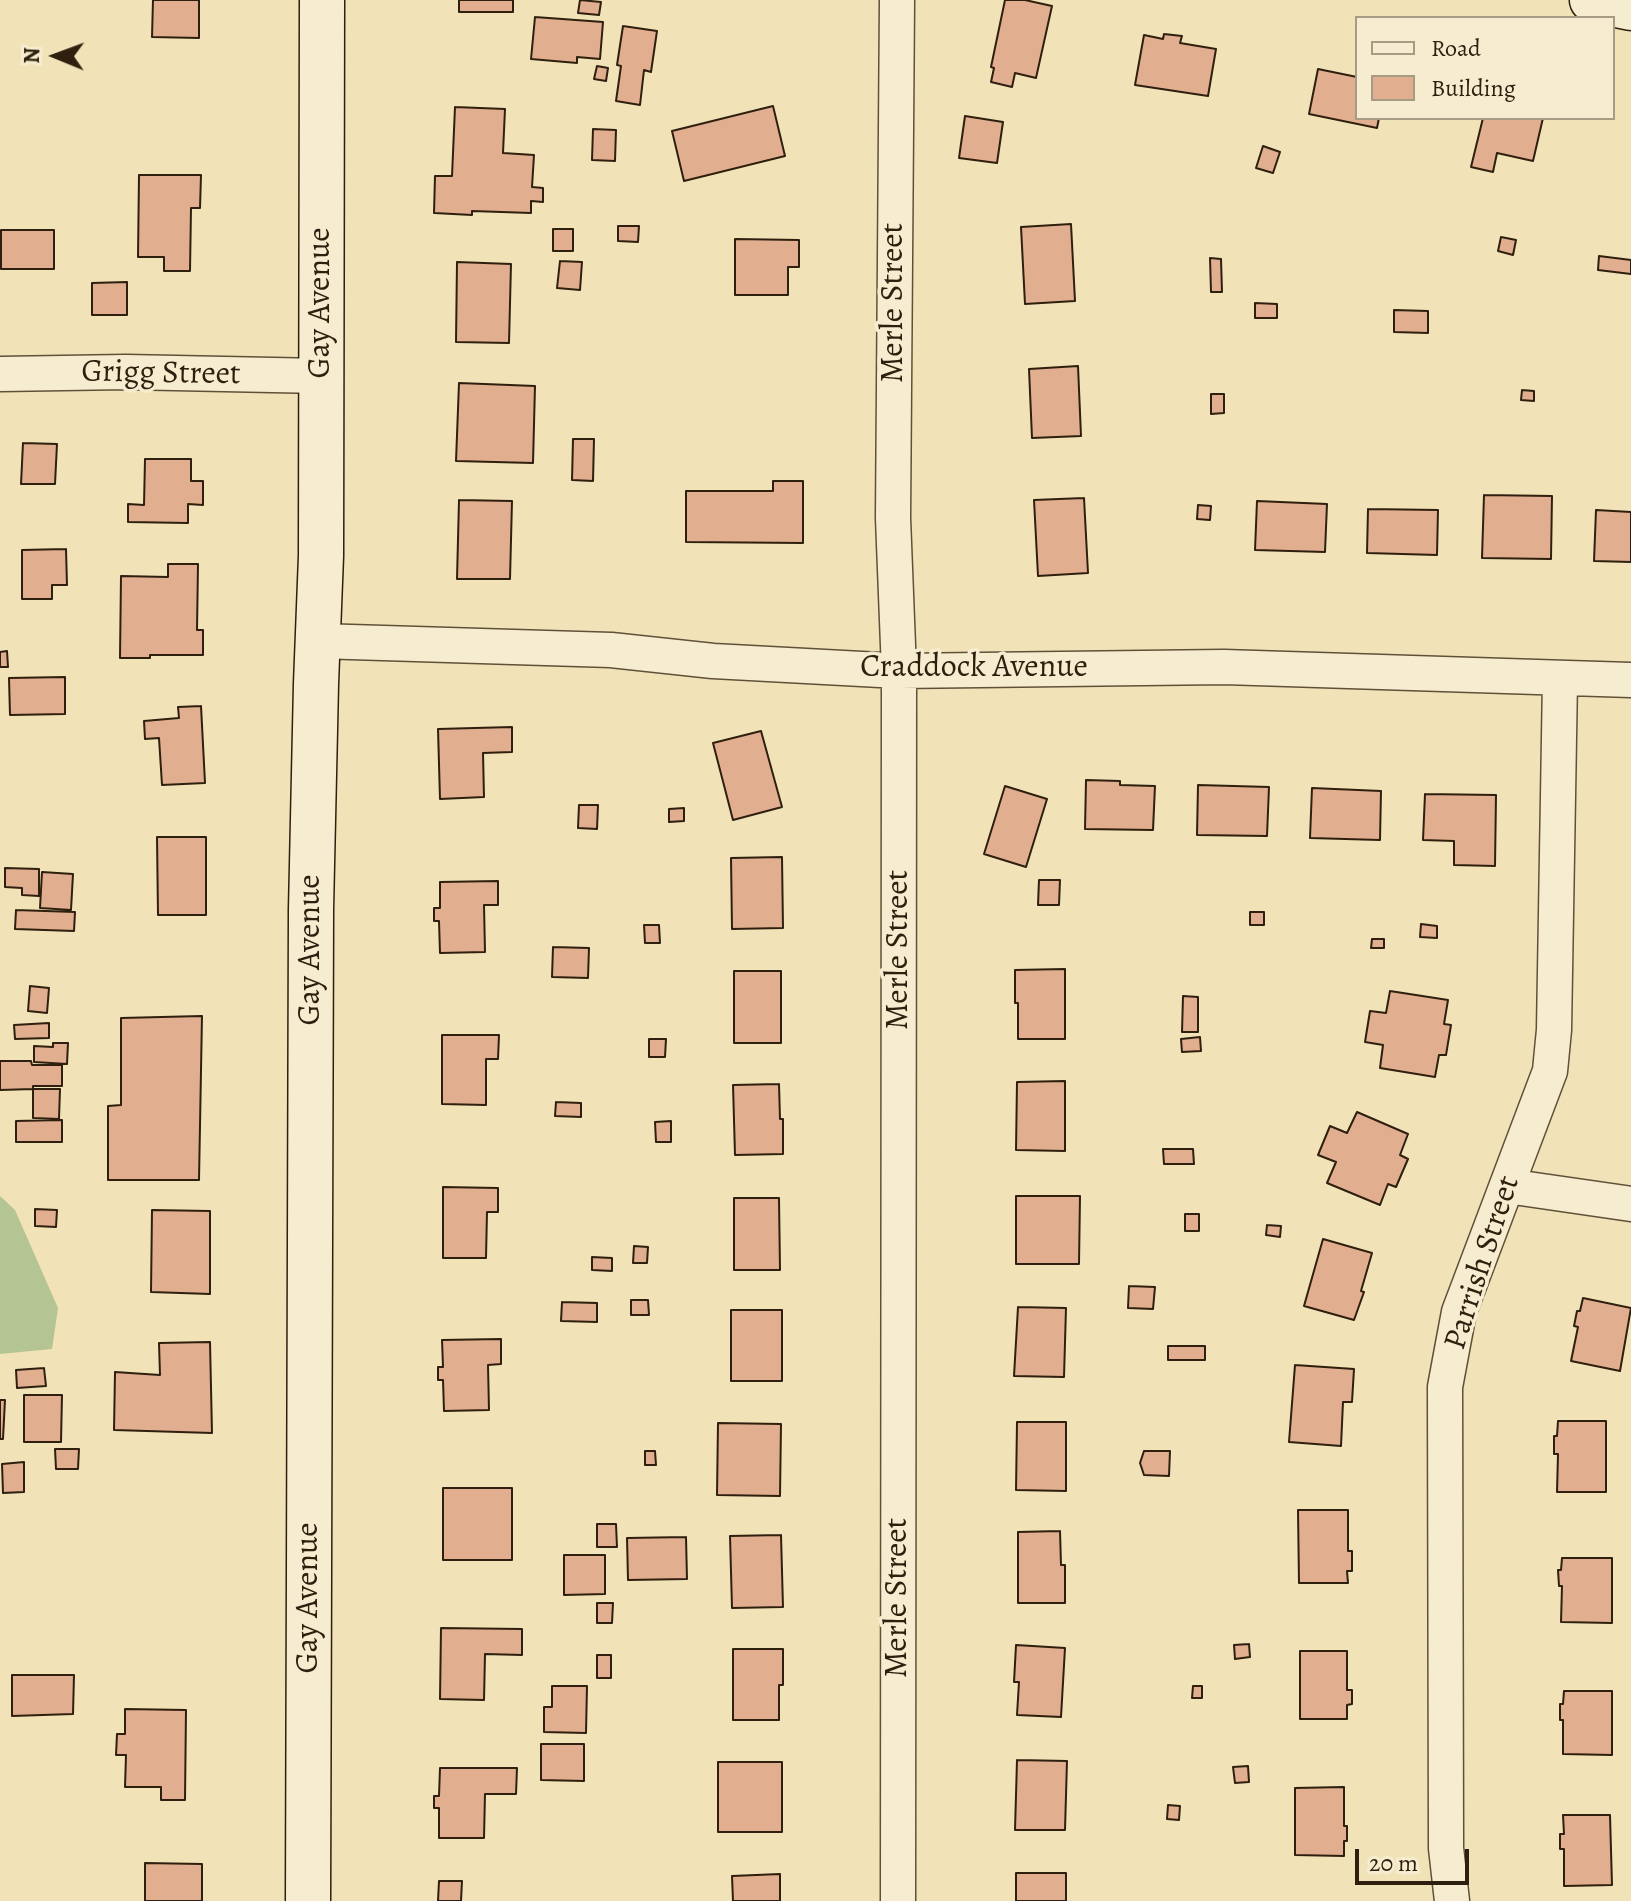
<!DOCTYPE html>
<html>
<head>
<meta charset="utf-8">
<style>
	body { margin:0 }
	#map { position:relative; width:1631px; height:1901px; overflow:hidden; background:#f1e3b7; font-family:Alegreya,serif }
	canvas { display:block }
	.legend { position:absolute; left:1355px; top:16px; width:260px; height:104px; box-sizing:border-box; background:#f6edd0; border:2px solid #a69b83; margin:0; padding:10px 14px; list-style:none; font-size:24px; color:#2f1f0f }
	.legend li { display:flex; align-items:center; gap:16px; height:40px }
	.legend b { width:40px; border:2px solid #a69b83 }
	.north { position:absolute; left:16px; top:16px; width:80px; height:80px; -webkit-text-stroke:6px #f6edd0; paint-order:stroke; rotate:271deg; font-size:22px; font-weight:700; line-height:32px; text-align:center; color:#2f1f0f }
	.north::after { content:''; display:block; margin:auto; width:28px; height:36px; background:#2f1f0f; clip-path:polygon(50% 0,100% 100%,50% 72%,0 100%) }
	.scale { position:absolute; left:1355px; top:1849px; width:114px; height:36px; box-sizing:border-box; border:4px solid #2f1f0f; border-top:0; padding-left:10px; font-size:24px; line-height:28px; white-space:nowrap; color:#2f1f0f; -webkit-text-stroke:6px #f6edd0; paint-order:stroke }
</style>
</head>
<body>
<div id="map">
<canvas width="1631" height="1901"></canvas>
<ul class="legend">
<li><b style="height:10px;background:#f6edd0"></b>Road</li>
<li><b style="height:22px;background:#e1ae8f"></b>Building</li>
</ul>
<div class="north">N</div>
<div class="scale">20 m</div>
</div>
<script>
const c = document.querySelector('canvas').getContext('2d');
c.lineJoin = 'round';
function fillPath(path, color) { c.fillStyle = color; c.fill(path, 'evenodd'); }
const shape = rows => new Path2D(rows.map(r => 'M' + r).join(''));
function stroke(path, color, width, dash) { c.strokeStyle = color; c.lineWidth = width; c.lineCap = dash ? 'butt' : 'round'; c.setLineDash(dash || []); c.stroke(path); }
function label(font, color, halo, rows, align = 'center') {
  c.font = font + ' Alegreya,serif'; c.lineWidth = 7; c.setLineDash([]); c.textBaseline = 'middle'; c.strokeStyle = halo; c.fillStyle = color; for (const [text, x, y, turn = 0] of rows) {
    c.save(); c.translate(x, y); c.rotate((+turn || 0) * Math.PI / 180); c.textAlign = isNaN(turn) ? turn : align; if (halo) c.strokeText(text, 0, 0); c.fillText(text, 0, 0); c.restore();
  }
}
fillPath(shape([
	[0,1196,15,1210,58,1308,52,1349,0,1354]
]), '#b4c593');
const building = shape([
	[153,0,199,0,199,38,152,37,153,0],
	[459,0,513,0,513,12,459,12,459,0],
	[580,0,601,2,599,15,578,13,580,0],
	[1005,0,1025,0,1052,6,1036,78,1015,73,1012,87,991,82,994,68,991,67,1005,0],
	[535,17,603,22,600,59,577,57,577,63,531,59,535,17],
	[623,26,657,31,651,72,644,70,640,105,616,101,621,66,617,65,623,26],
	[1164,34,1182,36,1180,43,1216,49,1208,96,1135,85,1144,35,1163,39,1164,34],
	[597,66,608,68,606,81,594,79,597,66],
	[1318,69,1357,77,1357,118,1379,118,1377,128,1309,114,1318,69],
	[773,106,785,156,684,181,672,131,773,106],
	[455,107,505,109,503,153,534,155,532,187,543,188,543,202,531,201,531,213,472,211,472,215,434,213,435,176,452,176,455,107],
	[965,116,1003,122,997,163,959,158,965,116],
	[1483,118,1543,118,1533,161,1497,153,1493,172,1471,167,1483,118],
	[593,129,616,130,615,161,592,160,593,129],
	[1263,146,1280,152,1273,173,1256,168,1263,146],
	[139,175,201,175,200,208,191,208,190,271,164,271,164,257,138,257,139,175],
	[1071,224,1075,301,1025,304,1021,227,1071,224],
	[618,226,639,226,638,242,618,241,618,226],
	[553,229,573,229,573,251,553,251,553,229],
	[1,230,54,230,54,269,1,269,1,230],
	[1501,237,1516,240,1513,255,1498,251,1501,237],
	[735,239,799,240,799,267,788,267,788,295,735,295,735,239],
	[1599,256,1631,260,1631,274,1598,270,1599,256],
	[1210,258,1221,259,1222,292,1211,292,1210,258],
	[560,261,582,262,580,290,557,288,560,261],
	[457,262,511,264,509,343,456,342,457,262],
	[127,282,127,315,92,315,92,283,127,282],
	[1255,303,1277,304,1277,318,1255,318,1255,303],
	[1394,310,1428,311,1428,333,1394,332,1394,310],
	[1078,366,1081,436,1032,438,1029,369,1078,366],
	[459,383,535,386,533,463,456,461,459,383],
	[1522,390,1534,391,1534,401,1521,400,1522,390],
	[1211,394,1224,394,1224,413,1211,414,1211,394],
	[573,439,594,439,593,481,572,480,573,439],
	[23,443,57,444,55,484,21,484,23,443],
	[145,459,191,459,191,481,203,481,203,505,188,504,188,523,128,522,128,504,144,505,145,459],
	[773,481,803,481,803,543,686,542,686,491,773,491,773,481],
	[1484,495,1552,496,1551,559,1482,558,1484,495],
	[1084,498,1088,573,1038,576,1034,500,1084,498],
	[459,500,512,501,510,579,457,579,459,500],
	[1257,501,1327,504,1325,552,1255,550,1257,501],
	[1198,505,1211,506,1210,520,1197,519,1198,505],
	[1368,509,1438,510,1437,555,1367,553,1368,509],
	[1596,510,1631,512,1631,562,1594,561,1596,510],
	[66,549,67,585,52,585,52,599,22,599,22,550,66,549],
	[168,564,198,564,197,630,203,630,203,655,150,655,150,658,120,658,121,576,168,577,168,564],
	[7,651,8,667,0,667,0,652,7,651],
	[65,677,65,714,10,715,9,678,65,677],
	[201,706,205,783,162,785,159,738,145,739,144,721,179,718,178,707,201,706],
	[512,727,512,752,483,753,484,797,440,799,438,729,512,727],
	[761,731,782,807,733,820,713,743,761,731],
	[1086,780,1120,781,1120,785,1155,786,1153,830,1085,829,1086,780],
	[1198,785,1269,787,1267,836,1197,835,1198,785],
	[1005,786,1047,799,1026,867,984,854,1005,786],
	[1312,788,1381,791,1380,840,1310,838,1312,788],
	[1425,794,1496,795,1495,866,1454,865,1454,841,1423,840,1425,794],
	[579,805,598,805,597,829,578,828,579,805],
	[684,808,684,821,669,822,669,809,684,808],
	[157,837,206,837,206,915,158,915,157,837],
	[782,857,783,928,732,929,731,858,782,857],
	[5,868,39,869,39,896,22,895,22,888,5,887,5,868],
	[42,872,73,874,71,910,40,908,42,872],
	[1039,880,1060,880,1059,905,1038,905,1039,880],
	[498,881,498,905,484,905,485,952,440,953,439,921,434,921,434,908,440,908,440,882,498,881],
	[16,910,75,912,74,931,15,929,16,910],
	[1250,912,1264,912,1264,925,1250,925,1250,912],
	[1421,924,1437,926,1437,938,1420,937,1421,924],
	[644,925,659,925,660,943,645,943,644,925],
	[1372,939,1384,939,1384,948,1371,948,1372,939],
	[553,947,589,948,588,978,552,977,553,947],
	[1065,969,1065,1039,1018,1039,1018,1003,1015,1003,1015,970,1065,969],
	[734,971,781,971,781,1043,734,1043,734,971],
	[30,986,49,988,47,1013,28,1011,30,986],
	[1390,991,1448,1000,1444,1024,1451,1025,1446,1055,1439,1055,1435,1077,1380,1068,1383,1045,1365,1042,1370,1011,1386,1013,1390,991],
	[1183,996,1198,997,1198,1032,1182,1032,1183,996],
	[202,1016,199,1180,108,1180,108,1106,121,1105,121,1018,202,1016],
	[49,1023,49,1038,15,1039,14,1025,49,1023],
	[442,1035,499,1035,498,1059,486,1059,486,1105,442,1104,442,1035],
	[1200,1037,1201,1051,1182,1052,1181,1039,1200,1037],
	[649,1039,666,1039,665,1057,649,1057,649,1039],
	[53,1043,68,1043,67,1064,34,1062,34,1046,53,1047,53,1043],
	[0,1061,31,1061,32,1065,62,1065,62,1086,33,1086,33,1089,0,1090,0,1061],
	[1065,1081,1065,1151,1016,1150,1017,1082,1065,1081],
	[779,1084,780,1119,783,1119,783,1154,735,1155,733,1085,779,1084],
	[33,1089,60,1089,59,1119,33,1118,33,1089],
	[556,1102,581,1103,581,1117,555,1116,556,1102],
	[1357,1112,1408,1134,1400,1155,1408,1159,1396,1187,1388,1184,1380,1205,1327,1183,1336,1162,1318,1155,1330,1126,1347,1133,1357,1112],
	[62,1120,62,1142,16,1142,16,1121,62,1120],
	[671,1121,671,1142,656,1142,655,1122,671,1121],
	[1163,1149,1193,1149,1194,1164,1164,1164,1163,1149],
	[443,1187,498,1188,498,1212,487,1212,486,1258,443,1258,443,1187],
	[1016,1196,1080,1196,1079,1264,1016,1264,1016,1196],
	[734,1198,779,1198,780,1270,734,1270,734,1198],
	[35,1209,57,1210,56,1227,35,1226,35,1209],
	[152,1210,210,1211,210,1294,151,1292,152,1210],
	[1185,1214,1199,1214,1199,1231,1185,1231,1185,1214],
	[1267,1225,1281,1226,1280,1237,1266,1235,1267,1225],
	[1323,1239,1372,1253,1361,1291,1364,1292,1354,1320,1304,1306,1323,1239],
	[634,1246,648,1247,647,1263,633,1263,634,1246],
	[592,1257,612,1258,612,1271,592,1270,592,1257],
	[1129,1286,1155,1287,1153,1309,1128,1308,1129,1286],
	[1583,1298,1631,1308,1620,1371,1571,1361,1578,1327,1574,1326,1577,1311,1580,1311,1583,1298],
	[631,1300,648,1300,649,1315,631,1315,631,1300],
	[562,1302,597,1303,597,1322,561,1321,562,1302],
	[1018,1307,1066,1308,1064,1377,1014,1376,1018,1307],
	[731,1310,782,1310,782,1381,731,1381,731,1310],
	[501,1339,501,1364,488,1365,489,1410,444,1411,443,1380,438,1380,438,1367,443,1367,442,1340,501,1339],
	[210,1342,212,1433,114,1430,115,1372,160,1375,159,1343,210,1342],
	[1168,1346,1205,1346,1205,1360,1168,1360,1168,1346],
	[1295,1365,1354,1369,1352,1402,1343,1402,1341,1446,1289,1442,1295,1365],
	[44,1368,46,1386,17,1388,16,1370,44,1368],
	[24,1395,62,1395,61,1442,24,1442,24,1395],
	[0,1400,5,1400,3,1439,0,1439,0,1400],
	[1558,1421,1606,1421,1606,1492,1557,1492,1558,1454,1554,1454,1554,1436,1557,1436,1558,1421],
	[1017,1422,1066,1422,1066,1491,1016,1490,1017,1422],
	[718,1423,781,1424,780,1496,717,1495,718,1423],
	[55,1449,79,1449,78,1469,56,1469,55,1449],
	[645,1451,655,1451,656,1465,645,1465,645,1451],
	[1144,1451,1170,1451,1169,1476,1144,1475,1140,1463,1144,1451],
	[24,1462,24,1492,3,1493,2,1464,24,1462],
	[443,1488,512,1488,512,1560,443,1560,443,1488],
	[1298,1510,1348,1510,1348,1551,1352,1551,1352,1571,1347,1571,1348,1583,1299,1583,1298,1510],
	[597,1524,616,1524,617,1547,597,1547,597,1524],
	[1060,1531,1061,1565,1065,1565,1065,1603,1018,1603,1018,1532,1060,1531],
	[781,1535,783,1607,732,1608,730,1536,781,1535],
	[686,1537,687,1579,628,1580,627,1538,686,1537],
	[564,1555,605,1555,605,1594,564,1595,564,1555],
	[1562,1558,1612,1558,1612,1623,1561,1622,1562,1586,1559,1586,1558,1570,1561,1570,1562,1558],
	[597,1603,613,1603,612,1623,597,1623,597,1603],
	[441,1628,522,1629,522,1655,485,1654,484,1700,440,1699,441,1628],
	[1249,1644,1250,1657,1235,1659,1234,1645,1249,1644],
	[1016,1645,1065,1648,1061,1717,1017,1715,1019,1682,1014,1682,1016,1645],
	[733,1649,783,1649,783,1685,779,1685,779,1720,733,1720,733,1649],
	[1300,1651,1347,1651,1347,1690,1352,1690,1352,1704,1347,1705,1347,1719,1300,1719,1300,1651],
	[597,1655,611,1655,611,1678,597,1678,597,1655],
	[12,1675,74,1675,73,1714,12,1716,12,1675],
	[552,1686,587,1686,586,1733,544,1732,544,1707,552,1707,552,1686],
	[1193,1686,1202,1686,1202,1698,1192,1698,1193,1686],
	[1564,1691,1612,1691,1612,1755,1563,1754,1563,1720,1560,1720,1560,1704,1563,1704,1564,1691],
	[125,1709,186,1710,185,1800,161,1800,161,1787,125,1787,126,1755,116,1755,117,1734,125,1734,125,1709],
	[541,1744,584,1744,584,1781,541,1780,541,1744],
	[1017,1760,1067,1761,1065,1830,1015,1830,1017,1760],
	[718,1762,782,1762,782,1832,718,1832,718,1762],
	[1248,1766,1249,1782,1235,1783,1233,1767,1248,1766],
	[440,1768,517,1768,516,1794,485,1794,484,1838,439,1838,439,1808,434,1808,434,1796,439,1796,440,1768],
	[1344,1787,1344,1826,1347,1826,1347,1841,1344,1841,1344,1856,1295,1855,1295,1788,1344,1787],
	[1168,1805,1180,1806,1179,1820,1167,1819,1168,1805],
	[1563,1815,1610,1815,1612,1885,1564,1886,1564,1849,1560,1849,1560,1834,1564,1834,1563,1815],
	[145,1863,202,1864,202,1901,145,1901,145,1863],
	[1016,1873,1066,1873,1066,1901,1016,1901,1016,1873],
	[780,1874,780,1901,733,1901,732,1876,780,1874],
	[439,1881,462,1881,461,1901,438,1901,439,1881]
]);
fillPath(building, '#e1ae8f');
stroke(building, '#2f1f0f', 2);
const street = shape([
	[897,0,893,518,899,671,898,1901],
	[0,374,126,372,322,376],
	[318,641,611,650,713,661,899,671,1224,667,1631,680],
	[1507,1186,1631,1204],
	[1452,1901,1446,1848,1445,1387,1459,1312,1550,1071,1554,1030,1560,679]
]);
const secondary = shape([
	[1592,0,1631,8],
	[308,1901,311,910,316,684,321,556,322,0]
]);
stroke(street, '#605039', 37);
stroke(secondary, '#2f1f0f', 47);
stroke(street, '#f6edd0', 34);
stroke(secondary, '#f6edd0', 44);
label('32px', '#2f1f0f', '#f6edd0', [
	["Gay Avenue",321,303,-90],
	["Merle Street",894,303,-90],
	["Grigg Street",161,374,1],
	["Craddock Avenue",974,668],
	["Gay Avenue",311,950,-90],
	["Merle Street",899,950,-90],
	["Parrish Street",1483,1263,-72],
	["Gay Avenue",309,1598,-90],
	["Merle Street",898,1598,-90]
]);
</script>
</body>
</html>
